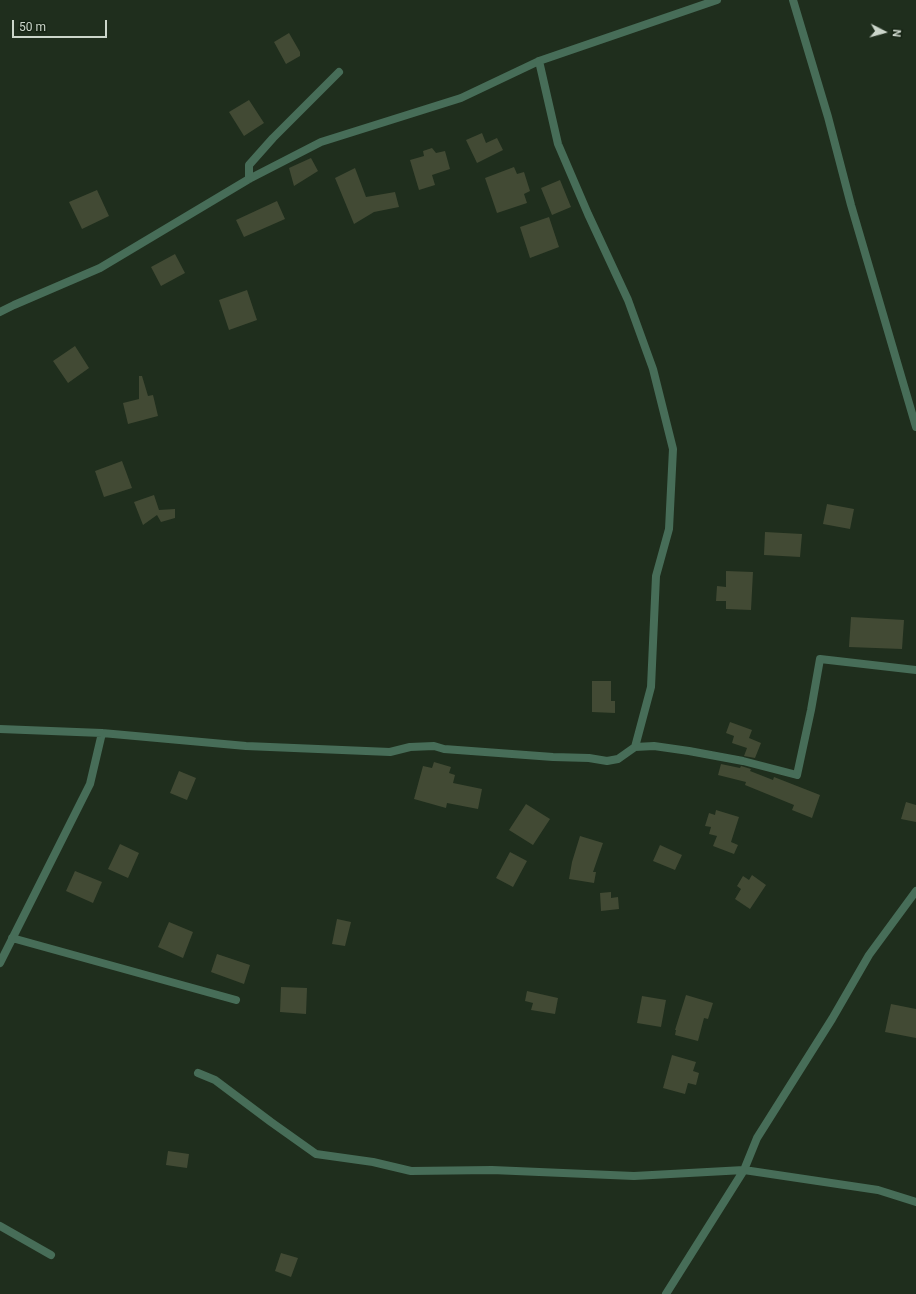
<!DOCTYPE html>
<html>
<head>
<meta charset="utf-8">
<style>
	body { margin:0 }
	#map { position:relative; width:916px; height:1294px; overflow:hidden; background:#1f2e1d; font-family:Roboto,sans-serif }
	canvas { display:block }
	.north { position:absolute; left:864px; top:12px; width:40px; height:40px; -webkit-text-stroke:3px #162414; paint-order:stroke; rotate:96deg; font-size:11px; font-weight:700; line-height:16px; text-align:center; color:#cbd5ca }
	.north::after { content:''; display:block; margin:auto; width:14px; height:18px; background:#cbd5ca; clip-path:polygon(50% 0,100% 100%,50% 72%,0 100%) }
	.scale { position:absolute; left:12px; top:20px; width:95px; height:18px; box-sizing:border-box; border:2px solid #cbd5ca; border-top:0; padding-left:5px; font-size:12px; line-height:14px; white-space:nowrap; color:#cbd5ca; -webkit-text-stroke:3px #162414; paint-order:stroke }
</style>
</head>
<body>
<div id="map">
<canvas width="916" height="1294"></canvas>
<div class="north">N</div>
<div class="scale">50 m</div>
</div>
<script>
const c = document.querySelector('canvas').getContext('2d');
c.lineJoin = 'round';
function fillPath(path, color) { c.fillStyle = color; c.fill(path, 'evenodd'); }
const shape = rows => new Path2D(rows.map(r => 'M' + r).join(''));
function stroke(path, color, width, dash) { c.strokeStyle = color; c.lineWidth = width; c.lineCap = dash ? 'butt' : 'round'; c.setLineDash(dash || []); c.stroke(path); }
fillPath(shape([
	[289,33,300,52,300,56,286,64,274,42],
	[249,100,264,123,244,136,229,112],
	[482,133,486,143,497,138,503,150,477,163,466,140],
	[432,148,436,153,445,151,450,169,432,175,435,185,419,190,410,160,424,156,423,151],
	[311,158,318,171,294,186,289,168],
	[514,167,517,174,524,172,530,191,524,194,527,203,497,213,485,178],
	[355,168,366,197,395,192,399,207,374,212,354,224,335,178],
	[560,180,571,207,552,215,541,188],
	[97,190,109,216,82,229,69,202],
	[277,201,285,219,244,237,236,220],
	[549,217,559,247,530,258,520,227],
	[175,254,185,273,161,286,151,267],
	[247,290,257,320,229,330,219,300],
	[75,346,89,368,68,383,53,361],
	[139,376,142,376,148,396,153,395,158,416,128,424,123,403,139,399],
	[122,461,132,488,104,497,95,471],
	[154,495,159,510,175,509,175,518,161,522,157,515,143,525,134,502],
	[827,504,854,509,850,529,823,524],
	[765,532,802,534,800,557,764,555],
	[726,571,753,572,751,610,726,609,726,601,716,601,717,586,726,587],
	[851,617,904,620,902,649,849,647],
	[592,681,611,681,611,701,615,701,615,713,592,712],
	[730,722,752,730,749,738,761,743,755,758,744,756,747,748,732,743,734,736,726,733],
	[434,762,451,767,449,773,455,775,453,783,482,789,478,809,447,803,446,808,414,799,423,766,432,768],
	[721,764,740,768,741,766,751,769,750,771,773,780,774,777,820,795,812,818,792,810,794,805,745,785,746,782,718,775],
	[179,771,196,778,187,800,170,793],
	[906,802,916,805,916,822,901,819],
	[526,804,550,819,533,845,509,830],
	[716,810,739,817,731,842,738,845,734,854,713,846,717,836,709,834,711,827,705,826,709,813,715,815],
	[580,836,603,843,593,872,596,872,594,883,569,879,572,862],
	[120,844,139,853,128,878,108,869],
	[660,845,682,855,675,870,653,861],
	[510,852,527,861,513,887,496,878],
	[75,871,102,882,93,903,66,891],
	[752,875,766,885,750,909,735,899,741,889,737,886,743,876,749,880],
	[611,892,611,898,618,897,619,909,601,911,600,893],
	[337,919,351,922,345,946,332,944],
	[169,922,193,932,183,958,158,947],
	[217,954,250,965,244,984,211,972],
	[281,987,307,988,306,1014,280,1012],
	[527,991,558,998,555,1014,531,1010,533,1003,525,1001],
	[686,995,713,1003,708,1019,704,1018,698,1041,675,1035,676,1030,675,1030],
	[642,996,666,1000,661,1027,637,1023],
	[891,1004,916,1009,916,1038,885,1032],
	[672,1055,696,1062,693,1071,699,1073,696,1085,688,1083,685,1094,663,1088],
	[168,1151,189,1154,187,1168,166,1165],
	[281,1253,298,1258,291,1277,275,1271]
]), '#424a34');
stroke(shape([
	[793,0,828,117,851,205,916,427],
	[249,179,249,165,273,138,339,72],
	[0,312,14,305,100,268,249,179,321,142,461,98,539,61,717,0],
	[0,729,102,733,246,746,390,752,410,747,434,746,444,749,553,757,589,758,607,761,618,759,635,747,651,687,656,576,669,529,673,449,653,369,628,300,588,214,558,144,539,61],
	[635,747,654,746,689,751,743,761,797,775,811,710,820,659,916,670],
	[12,938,236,1000],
	[0,963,90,784,102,733],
	[198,1073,215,1080,271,1122,316,1154,373,1162,411,1171,492,1170,634,1176,744,1170,878,1190,916,1202],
	[0,1226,51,1255],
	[666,1294,744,1170,757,1138,832,1019,869,955,916,891]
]), '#476d58', 8);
</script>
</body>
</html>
